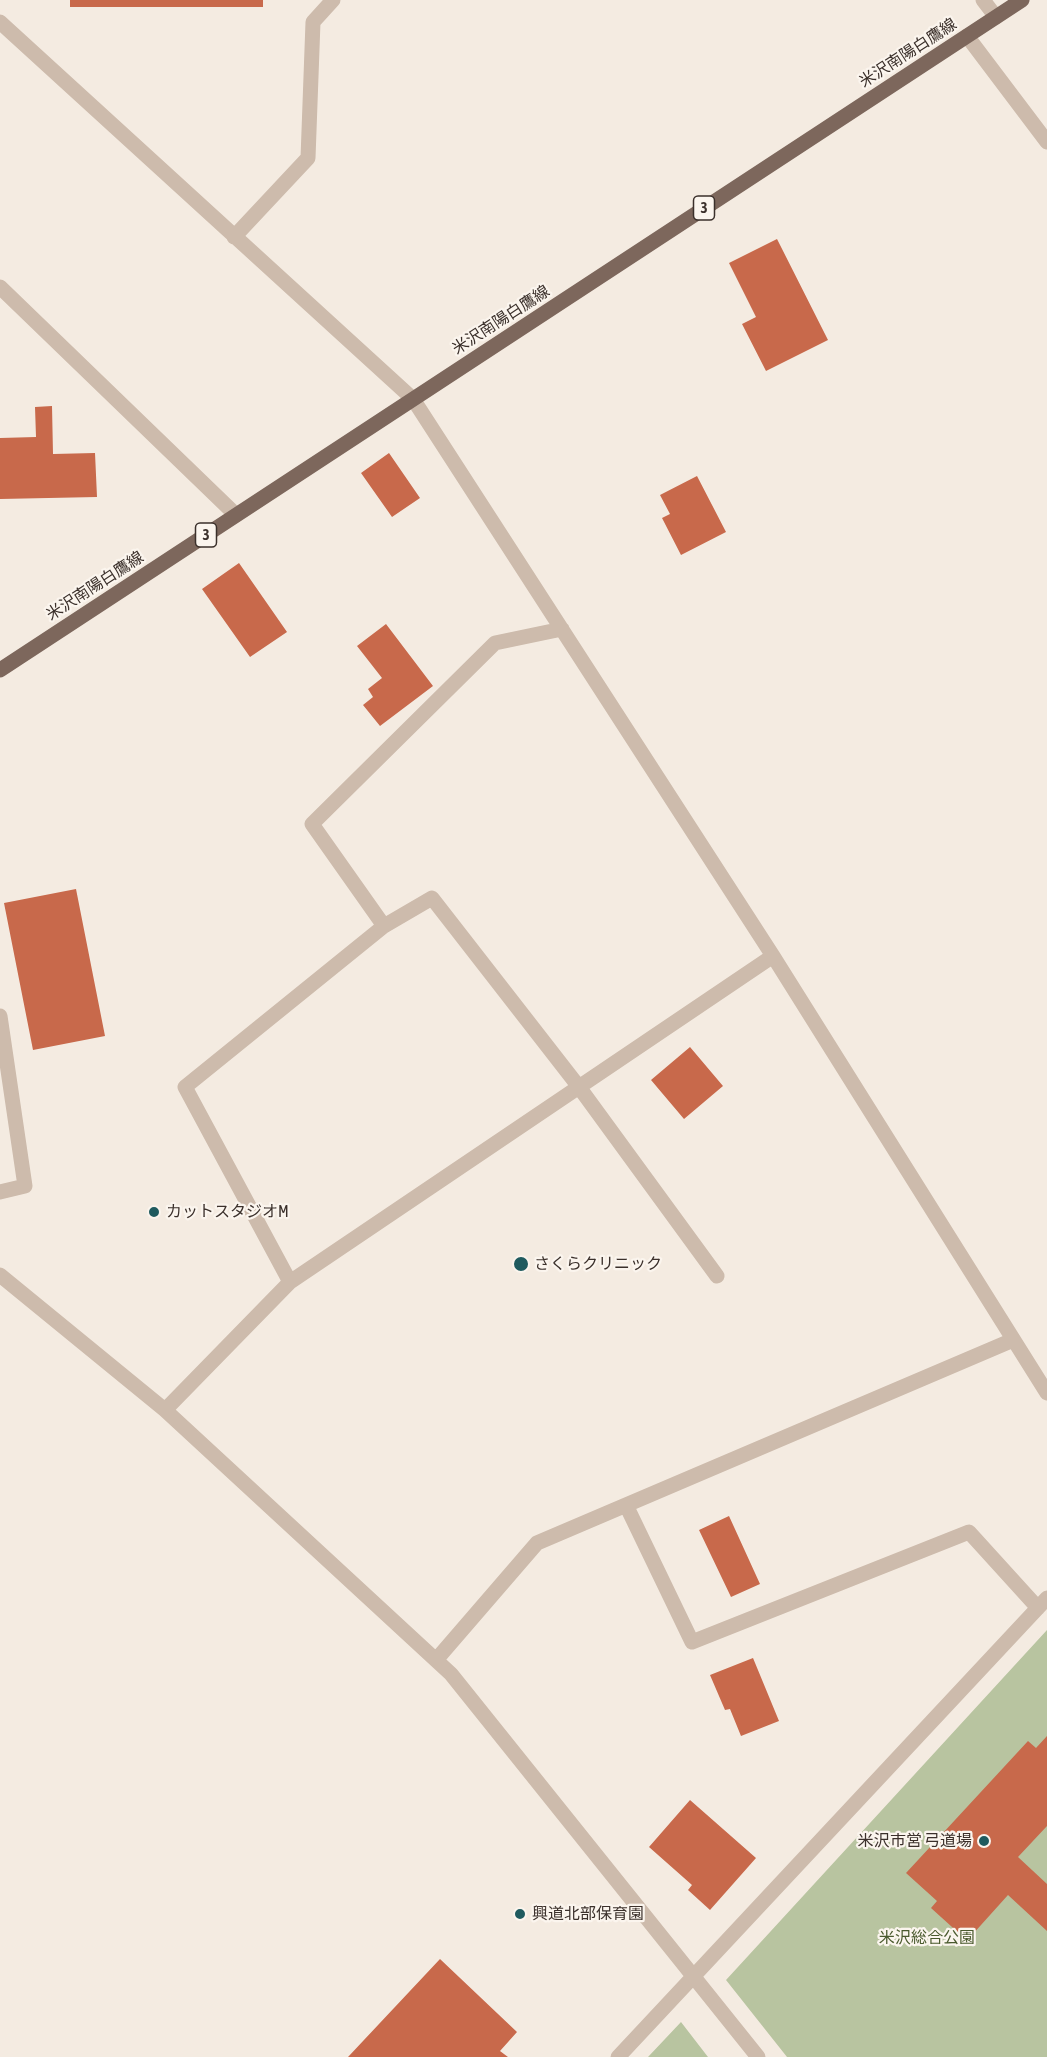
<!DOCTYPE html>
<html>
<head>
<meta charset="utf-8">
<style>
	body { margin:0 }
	canvas { display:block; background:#f4ebe1 }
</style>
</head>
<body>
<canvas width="1047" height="2057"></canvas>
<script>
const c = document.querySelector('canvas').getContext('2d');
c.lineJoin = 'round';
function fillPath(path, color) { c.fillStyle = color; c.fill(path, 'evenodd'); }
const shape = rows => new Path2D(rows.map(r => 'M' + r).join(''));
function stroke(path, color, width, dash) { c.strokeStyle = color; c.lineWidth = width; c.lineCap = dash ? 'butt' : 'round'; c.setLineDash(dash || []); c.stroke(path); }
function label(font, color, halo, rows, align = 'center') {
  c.font = font + ' "Asap Condensed","Noto Sans JP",sans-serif'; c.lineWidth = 4.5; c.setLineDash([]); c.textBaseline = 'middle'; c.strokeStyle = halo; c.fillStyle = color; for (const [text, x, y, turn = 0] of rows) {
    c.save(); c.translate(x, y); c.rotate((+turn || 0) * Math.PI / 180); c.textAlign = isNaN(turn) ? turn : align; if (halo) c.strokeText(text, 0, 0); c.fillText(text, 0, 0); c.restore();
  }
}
fillPath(shape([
	[1047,1630,1047,2057,787,2057,726,1980],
	[681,2022,708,2057,648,2057]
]), '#b8c4a0');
fillPath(shape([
	[70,0,263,0,263,7,70,7],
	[777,239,828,340,766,371,742,324,756,317,729,263],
	[52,406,53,454,95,453,97,497,0,499,0,438,36,437,35,407],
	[389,453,420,498,392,517,361,473],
	[697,476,726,532,681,555,662,518,670,514,660,495],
	[239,563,287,632,250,657,202,589],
	[386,624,433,686,380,726,363,705,373,697,368,689,382,678,357,646],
	[76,889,105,1036,33,1050,4,903],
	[690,1047,723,1086,684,1119,651,1080],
	[729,1516,760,1584,731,1597,699,1530],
	[753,1658,779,1721,741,1736,730,1709,725,1710,710,1675],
	[1047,1736,1047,1826,1018,1857,1047,1884,1047,1931,1008,1895,972,1935,967,1931,962,1936,931,1908,937,1901,906,1873,1028,1741,1036,1748],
	[690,1800,756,1858,710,1910,688,1890,692,1885,649,1847],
	[440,1959,517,2032,500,2051,508,2057,348,2057]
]), '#c8694b');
stroke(shape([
	[983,0,996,17],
	[0,22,413,399,773,956,1047,1393],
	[967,36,1047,142],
	[234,237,308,158,313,22,333,0],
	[0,287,236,515],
	[384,926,312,824,495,643,562,629],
	[0,1016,25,1186,0,1192],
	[0,1275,165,1410,451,1674,758,2057],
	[290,1282,185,1087,384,926,432,898,579,1087,717,1276],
	[165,1410,290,1282,773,956],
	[626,1505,692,1642,969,1532,1038,1608],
	[436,1660,537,1543,1013,1340],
	[618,2057,1047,1598]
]), '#cdbbac', 15);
stroke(shape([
	[0,670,1022,0]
]), '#7d675c', 15);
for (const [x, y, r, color] of [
	[154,1212,6,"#1f5a5e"],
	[521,1264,8,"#1f5a5e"],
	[984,1841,6,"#1f5a5e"],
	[520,1914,6,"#1f5a5e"]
]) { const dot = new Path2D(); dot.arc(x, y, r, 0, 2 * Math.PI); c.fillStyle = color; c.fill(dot); stroke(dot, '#fbf5ee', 2); }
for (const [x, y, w] of [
	[704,208,21],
	[206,535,21]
]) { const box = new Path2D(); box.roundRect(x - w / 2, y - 12, w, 24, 4.5); c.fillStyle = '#fbf5ee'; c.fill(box); stroke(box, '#3b302b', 1.5); }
label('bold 15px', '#3b302b', null, [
	["3",704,208],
	["3",206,535]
]);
label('16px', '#3b302b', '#fbf5ee', [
	["米沢南陽白鷹線",908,53,-33],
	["米沢南陽白鷹線",501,320,-33],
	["米沢南陽白鷹線",95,586,-33]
]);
label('16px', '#3b302b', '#fbf5ee', [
	["カットスタジオM",166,1212],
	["さくらクリニック",534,1264],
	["米沢市営 弓道場",972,1841,"right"],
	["興道北部保育園",532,1914]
], 'left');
label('16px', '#4a5a2e', '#fbf5ee', [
	["米沢総合公園",927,1938]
]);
</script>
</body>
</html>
